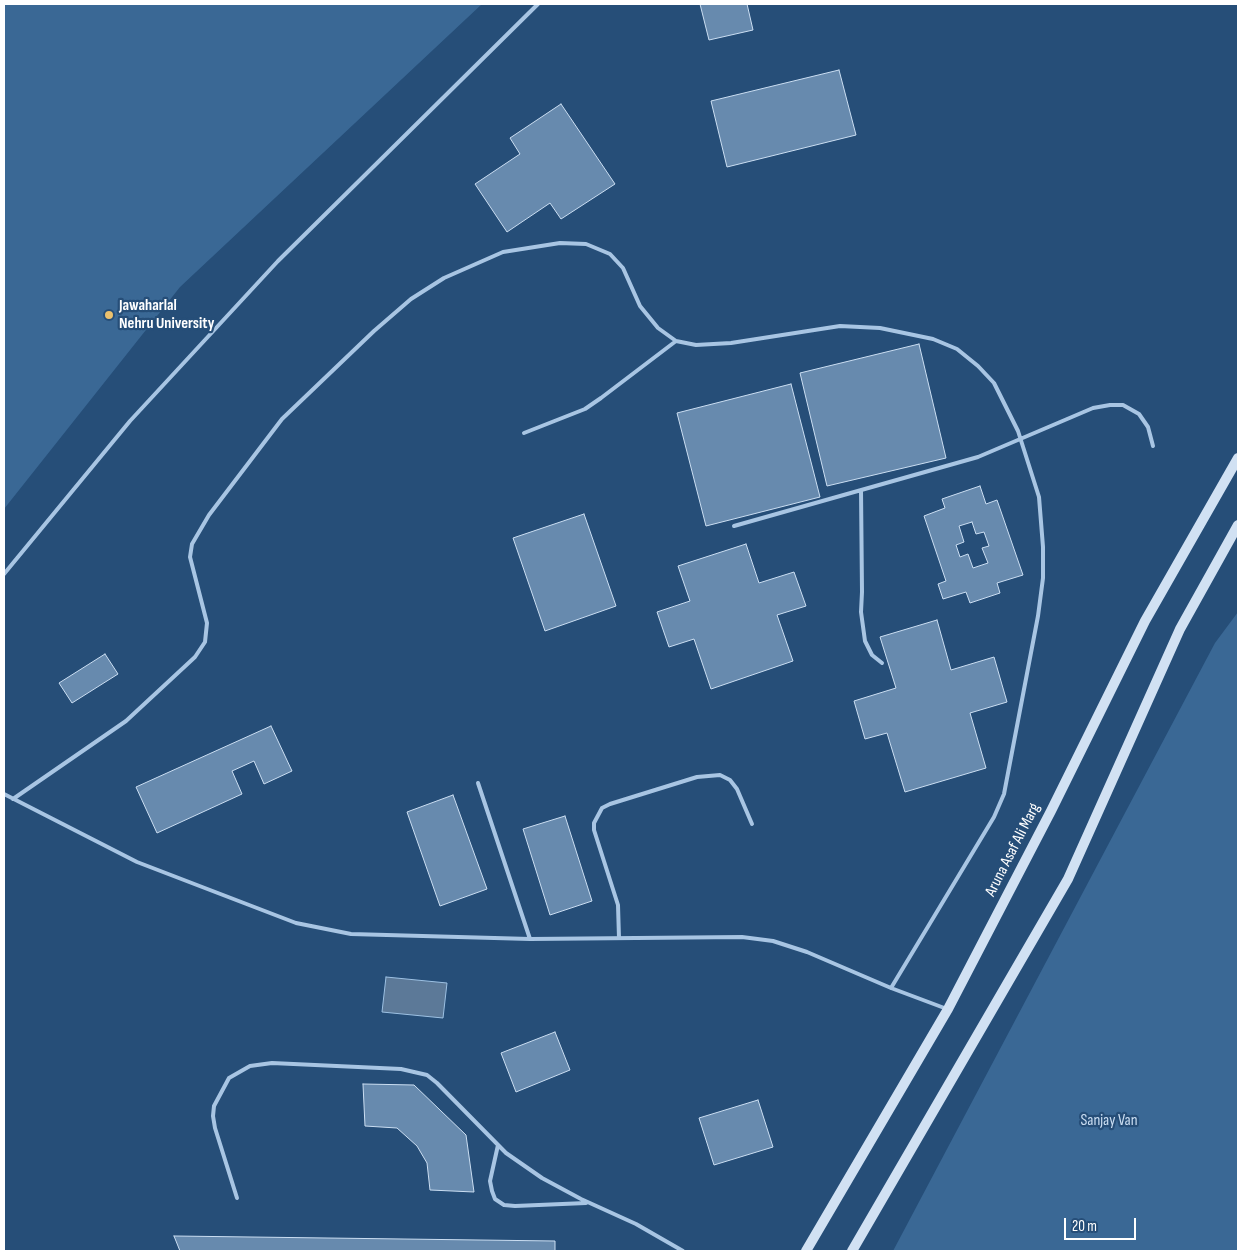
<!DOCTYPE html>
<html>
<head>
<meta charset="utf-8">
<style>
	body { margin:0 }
	#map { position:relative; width:1242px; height:1255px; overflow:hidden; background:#264e78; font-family:"Sofia Sans Condensed",sans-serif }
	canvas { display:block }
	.frame { position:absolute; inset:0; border:5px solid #fff; pointer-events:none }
	.scale { position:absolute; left:1064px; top:1218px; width:72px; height:22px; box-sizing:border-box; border:2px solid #fff; border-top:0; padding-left:6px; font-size:15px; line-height:18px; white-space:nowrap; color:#fff; -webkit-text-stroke:4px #264e78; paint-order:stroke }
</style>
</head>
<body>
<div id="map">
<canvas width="1242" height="1255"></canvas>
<div class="frame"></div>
<div class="scale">20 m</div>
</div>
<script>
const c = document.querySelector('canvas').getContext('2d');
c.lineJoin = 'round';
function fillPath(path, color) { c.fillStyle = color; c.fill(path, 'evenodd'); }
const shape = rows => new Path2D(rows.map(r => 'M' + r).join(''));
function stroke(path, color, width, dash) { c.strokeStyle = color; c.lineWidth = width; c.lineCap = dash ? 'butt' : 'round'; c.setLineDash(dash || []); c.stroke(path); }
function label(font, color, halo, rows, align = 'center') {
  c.font = font + ' "Sofia Sans Condensed",sans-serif'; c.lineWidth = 4.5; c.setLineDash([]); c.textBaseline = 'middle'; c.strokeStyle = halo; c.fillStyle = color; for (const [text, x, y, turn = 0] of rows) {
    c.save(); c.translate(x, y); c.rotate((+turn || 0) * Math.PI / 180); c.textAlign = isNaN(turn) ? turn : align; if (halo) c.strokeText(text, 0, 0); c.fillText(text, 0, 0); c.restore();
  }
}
fillPath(shape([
	[4,4,482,4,180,287,4,509],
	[1238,612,1238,1251,893,1251,1215,643]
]), '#3a6895');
const water = shape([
	[386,977,447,983,443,1018,382,1012,386,977]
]);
fillPath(water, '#5c7998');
stroke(water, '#9dc1e3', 1);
const building = shape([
	[700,4,747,4,753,30,709,40,700,4],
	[839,70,856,135,727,167,711,101,839,70],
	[561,104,615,184,561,219,550,203,507,232,475,184,520,154,510,138,561,104],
	[919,344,946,458,827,486,800,373,919,344],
	[791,384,820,497,706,526,677,413,791,384],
	[980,486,986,504,997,500,1023,575,997,583,1000,593,970,603,966,592,943,599,938,584,946,581,924,516,945,508,942,499,980,486],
	[972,522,976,534,984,532,989,546,982,548,988,563,973,568,968,554,960,557,956,545,964,542,959,526,972,522],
	[584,514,616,606,545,631,513,538,584,514],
	[746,544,759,583,794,572,806,606,777,615,793,661,711,689,694,639,669,647,657,612,690,601,678,566,746,544],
	[937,620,951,670,994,657,1007,702,970,713,986,768,905,792,887,733,865,739,854,701,896,688,880,637,937,620],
	[105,654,118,674,72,703,59,683,105,654],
	[271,726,292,771,264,784,254,761,232,771,242,794,157,833,136,787,271,726],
	[453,795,487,889,440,906,407,812,453,795],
	[565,816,592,901,550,915,523,829,565,816],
	[555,1032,570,1070,516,1092,501,1053,555,1032],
	[363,1084,414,1085,466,1135,474,1192,430,1190,427,1163,417,1146,397,1128,365,1126,363,1084],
	[758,1100,773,1147,714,1165,699,1118,758,1100],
	[174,1236,555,1241,555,1251,180,1251,174,1236]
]);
fillPath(building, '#678aae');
stroke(building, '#cbdef2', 1);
stroke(shape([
	[524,433,585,409,601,398,676,341],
	[861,490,862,592,861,612,865,641,872,655,882,663],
	[734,526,978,457,1093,408,1110,405,1123,405,1139,414,1148,427,1153,446],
	[4,574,130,421,278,261,538,4],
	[478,783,530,939],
	[4,794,137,862,296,923,351,934,530,939,742,937,773,941,807,952,891,988,947,1009],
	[13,799,126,721,195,657,205,642,207,623,190,557,192,544,209,515,282,419,374,331,411,299,444,278,503,252,560,243,586,244,610,254,623,268,640,306,658,328,676,341,696,345,731,343,840,326,880,328,933,339,957,349,978,366,994,383,1018,431,1039,497,1043,547,1043,578,1038,616,1004,794,994,817,891,988],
	[619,938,618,905,594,830,594,823,602,808,610,804,697,777,720,775,730,780,737,789,752,824],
	[498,1145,490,1181,492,1191,495,1199,504,1205,515,1206,586,1203],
	[237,1198,215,1128,213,1116,214,1106,229,1078,250,1066,272,1063,401,1069,427,1075,437,1083,506,1153,542,1178,581,1199,636,1224,683,1251]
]), '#a8c5e3', 4);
stroke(shape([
	[806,1251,948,1009,1051,811,1145,621,1238,458],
	[852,1251,1068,879,1180,629,1238,525]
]), '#d1e1f3', 10);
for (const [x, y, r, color] of [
	[109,315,5,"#ebc16e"]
]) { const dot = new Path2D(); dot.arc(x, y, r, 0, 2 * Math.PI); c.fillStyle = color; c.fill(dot); stroke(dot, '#264e78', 2); }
label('bold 16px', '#fff', '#264e78', [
	["Jawaharlal",119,306],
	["Nehru University",119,324]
], 'left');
label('16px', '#fff', '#264e78', [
	["Aruna Asaf Ali Marg",1013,850,-63]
]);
label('16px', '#cbdef2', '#264e78', [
	["Sanjay Van",1109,1121]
]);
</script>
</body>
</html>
